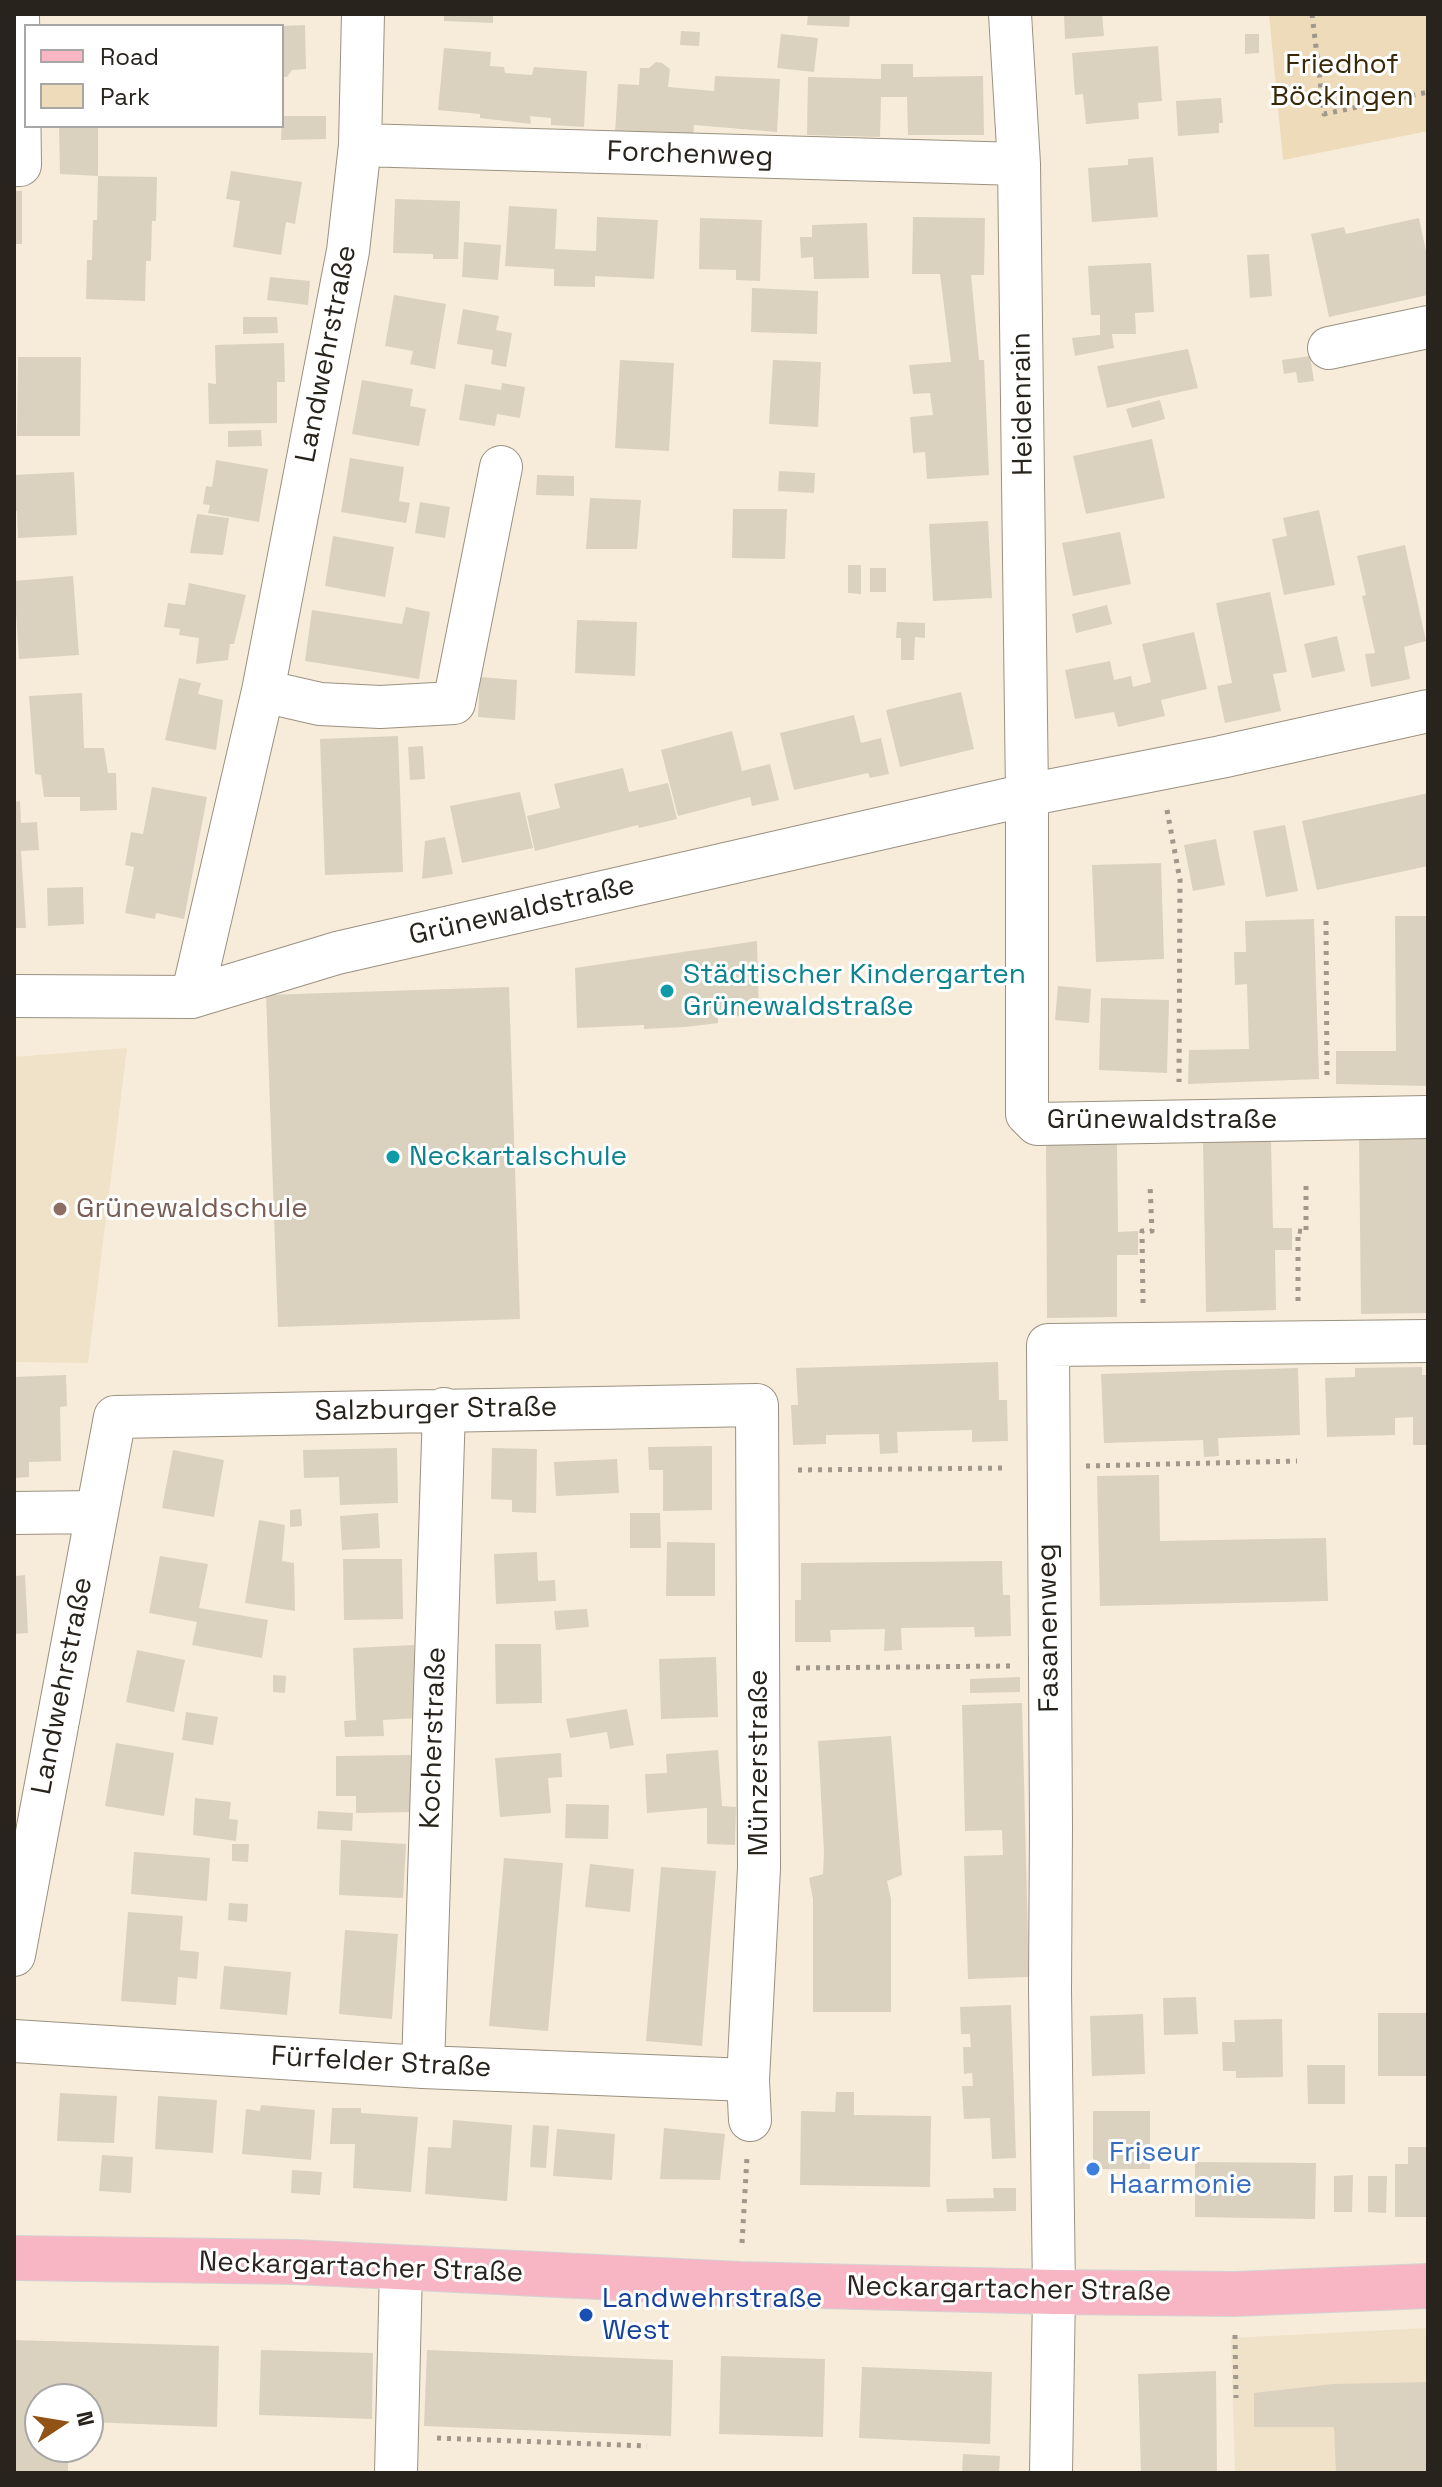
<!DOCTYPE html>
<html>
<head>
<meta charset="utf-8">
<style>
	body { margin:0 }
	#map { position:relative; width:1442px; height:2487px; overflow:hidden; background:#f7ecda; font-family:"Space Grotesk",sans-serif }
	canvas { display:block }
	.frame { position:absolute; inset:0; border:16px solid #28241d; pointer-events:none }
	.legend { position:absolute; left:24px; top:24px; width:260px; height:104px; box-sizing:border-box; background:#fff; border:2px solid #a9a7a5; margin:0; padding:10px 14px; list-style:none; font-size:24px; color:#28241d }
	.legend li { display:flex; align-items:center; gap:16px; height:40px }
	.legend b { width:40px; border:2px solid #a9a7a5 }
	.north { position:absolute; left:24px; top:2383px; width:80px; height:80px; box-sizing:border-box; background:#fff; border:2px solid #a9a7a5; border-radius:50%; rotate:78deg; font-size:22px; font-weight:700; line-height:32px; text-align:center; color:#28241d }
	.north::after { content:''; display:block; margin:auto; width:28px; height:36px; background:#905315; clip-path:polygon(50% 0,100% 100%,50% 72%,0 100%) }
</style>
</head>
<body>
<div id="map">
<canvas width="1442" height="2487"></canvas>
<div class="frame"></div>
<ul class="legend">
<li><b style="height:10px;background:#f8b6c4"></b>Road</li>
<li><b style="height:22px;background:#eedbba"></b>Park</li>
</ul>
<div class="north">N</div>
</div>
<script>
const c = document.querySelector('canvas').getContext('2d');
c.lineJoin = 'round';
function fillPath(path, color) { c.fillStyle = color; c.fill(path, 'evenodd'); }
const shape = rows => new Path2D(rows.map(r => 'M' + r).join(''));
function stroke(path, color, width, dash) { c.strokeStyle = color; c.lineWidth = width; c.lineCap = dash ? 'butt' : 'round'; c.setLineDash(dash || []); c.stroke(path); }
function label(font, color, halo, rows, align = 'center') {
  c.font = font + ' "Space Grotesk",sans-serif'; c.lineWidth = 6; c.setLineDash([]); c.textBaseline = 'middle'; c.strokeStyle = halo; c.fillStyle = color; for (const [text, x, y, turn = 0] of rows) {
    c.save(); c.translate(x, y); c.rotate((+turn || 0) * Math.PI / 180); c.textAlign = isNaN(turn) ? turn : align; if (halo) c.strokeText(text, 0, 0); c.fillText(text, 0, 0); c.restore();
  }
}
fillPath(shape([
	[127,1048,88,1363,14,1362,14,1057],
	[1428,2328,1428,2473,1235,2473,1231,2338]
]), '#f0e2c8');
fillPath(shape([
	[1269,14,1428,14,1428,131,1283,160]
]), '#eedbba');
fillPath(shape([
	[444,14,493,14,493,23,444,21],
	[808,14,850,14,849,27,807,25],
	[1064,14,1102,14,1104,36,1065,39],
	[305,25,306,69,292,70,287,77,282,77,282,26],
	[681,31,700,32,699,46,680,45],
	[781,34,818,38,814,72,777,68],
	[1245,34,1259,34,1259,53,1245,54],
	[1158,46,1162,101,1138,103,1139,119,1086,124,1083,94,1075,95,1072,53],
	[444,48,491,52,490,66,504,67,505,73,532,75,534,67,587,71,584,127,551,125,551,118,530,116,531,124,480,118,480,114,438,110],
	[656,62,662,63,670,69,668,87,714,91,715,76,780,79,777,132,694,125,693,137,615,133,618,84,639,85,640,68,649,68],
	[881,64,913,64,913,77,983,76,984,135,908,135,907,97,881,97,880,137,807,135,808,77,881,79],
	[1221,98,1223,123,1219,123,1219,133,1178,136,1176,101],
	[282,116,326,116,326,139,281,140],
	[59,126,98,126,98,176,60,174],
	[1153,157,1158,217,1092,222,1088,168,1128,165,1128,159],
	[231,171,302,182,295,224,286,222,281,255,233,247,240,201,226,199],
	[98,176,157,177,156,221,152,221,151,261,146,261,145,301,86,299,87,260,92,260,93,220,97,220],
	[14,191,22,191,22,244,14,244],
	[395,199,460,201,458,259,433,259,433,254,393,253],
	[509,206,557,209,555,249,596,251,597,217,658,220,654,279,595,276,595,287,554,286,554,269,505,266],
	[913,217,985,218,984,275,971,275,979,360,984,360,989,475,927,479,925,452,913,453,910,417,933,415,930,393,913,394,909,365,951,362,940,274,912,274],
	[700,218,762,220,760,281,736,280,736,270,699,269],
	[1419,218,1428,261,1428,295,1329,317,1311,234,1344,227,1346,234],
	[867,223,869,278,814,279,813,257,801,258,800,237,812,237,812,225],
	[464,242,501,245,498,280,462,277],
	[1269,254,1272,296,1250,298,1247,255],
	[1151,263,1154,312,1135,313,1136,334,1112,334,1114,348,1075,356,1072,338,1100,335,1100,315,1091,315,1088,266],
	[270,277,310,281,308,305,267,300],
	[752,288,818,291,817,334,751,332],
	[394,295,446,304,435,369,410,364,413,351,385,346],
	[463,309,499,316,496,330,512,333,506,367,491,364,493,350,457,344],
	[243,317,277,317,278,333,243,334],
	[284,343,285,382,277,382,277,423,209,424,208,383,216,384,215,345],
	[1188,349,1198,388,1107,408,1097,366],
	[1310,356,1314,381,1298,383,1296,372,1284,374,1282,360],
	[18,357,81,357,80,436,17,436],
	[620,360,674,363,669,451,615,448],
	[773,360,821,362,818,427,769,424],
	[362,380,413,389,410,406,426,409,419,446,352,434],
	[502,383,525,387,520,418,497,414,495,426,459,420,465,384,501,390],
	[1160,400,1165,419,1132,428,1126,409],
	[261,430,262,446,228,447,228,431],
	[1152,439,1165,498,1086,514,1073,456],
	[350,458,404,467,399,501,410,503,406,523,341,512],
	[216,460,268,469,259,522,208,513,210,505,203,504,206,486,212,487],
	[779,471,815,473,814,493,778,491],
	[74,472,77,535,18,538,17,511,14,511,14,475],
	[537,475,574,476,574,496,536,495],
	[590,498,641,500,637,549,586,549],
	[420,502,450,507,445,538,415,533],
	[733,509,787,509,785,559,732,558],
	[1319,510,1335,585,1284,595,1272,539,1287,536,1283,518],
	[197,514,229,518,223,555,190,553],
	[988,521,992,598,933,601,929,524],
	[1120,532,1131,584,1073,596,1062,543],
	[333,536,394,547,385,597,325,586],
	[1405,545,1426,641,1404,647,1410,679,1371,687,1365,654,1375,653,1362,596,1366,595,1357,556],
	[848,565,861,565,861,594,848,593],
	[870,568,886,568,886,592,870,592],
	[73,576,79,655,19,659,14,581],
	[189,583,246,595,234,644,230,644,228,660,196,664,199,638,179,635,180,629,164,627,168,603,185,605],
	[1270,592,1287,672,1273,674,1281,711,1225,723,1217,686,1232,683,1216,603],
	[1107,605,1112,624,1076,633,1072,614],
	[406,607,430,612,419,679,305,661,312,610,402,624],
	[577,620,637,622,635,676,575,673],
	[897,622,925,623,925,638,915,637,914,660,901,660,901,638,896,638],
	[1194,632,1207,689,1161,700,1165,716,1118,727,1114,712,1075,719,1065,670,1110,661,1114,680,1131,676,1133,687,1151,682,1142,644],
	[1337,636,1345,671,1312,678,1304,644],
	[480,677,517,680,515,720,478,717],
	[179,678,201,683,198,694,223,700,216,750,165,740],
	[961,692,974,749,900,767,886,710],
	[82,693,84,748,104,748,108,773,116,773,117,810,80,811,80,797,44,797,41,775,35,774,29,696],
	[854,715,861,743,881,738,889,774,870,778,868,773,794,790,780,733],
	[732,731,742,771,770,764,779,800,752,806,750,797,678,816,661,750],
	[398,736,403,872,325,875,320,739],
	[423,746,425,779,410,780,408,747],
	[623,768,629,792,668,783,677,819,639,828,638,825,535,851,527,816,560,808,554,784],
	[152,787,207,797,184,919,156,913,155,919,125,913,134,867,125,865,131,832,143,834],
	[520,792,533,848,462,863,450,806],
	[1428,793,1428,866,1317,890,1302,821],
	[20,801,21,823,37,822,39,850,21,851,26,928,14,928,14,802],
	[1285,825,1298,891,1266,897,1253,831],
	[445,837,453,874,422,879,425,841],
	[1216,839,1225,885,1193,891,1184,845],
	[1161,863,1164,959,1096,962,1092,865],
	[83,887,84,924,48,926,47,888],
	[1395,916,1428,916,1428,1086,1336,1084,1336,1051,1396,1051],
	[1314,919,1319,1079,1188,1084,1189,1050,1249,1049,1247,984,1235,985,1234,952,1246,952,1245,921],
	[757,941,759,1015,718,1017,718,1023,685,1027,644,1029,644,1025,577,1028,575,968],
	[1058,986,1091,989,1089,1023,1055,1020],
	[509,987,520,1319,278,1327,266,995],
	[1101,998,1169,1000,1167,1073,1099,1070],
	[1428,1137,1428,1313,1361,1314,1359,1138],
	[1271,1141,1273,1228,1292,1228,1292,1250,1275,1250,1276,1310,1206,1312,1203,1142],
	[1046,1143,1117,1143,1118,1232,1138,1231,1138,1255,1117,1255,1117,1317,1047,1318],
	[998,1362,999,1400,1007,1400,1008,1441,972,1442,972,1430,897,1432,898,1453,880,1454,879,1434,826,1435,826,1444,793,1445,791,1405,798,1405,796,1368],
	[1422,1367,1422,1375,1428,1375,1427,1445,1413,1445,1413,1417,1395,1418,1395,1435,1327,1437,1325,1378,1355,1377,1355,1368],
	[1298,1368,1300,1435,1218,1438,1219,1456,1204,1457,1203,1440,1104,1443,1101,1374],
	[66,1375,67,1406,60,1407,61,1461,29,1462,29,1477,14,1478,14,1377],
	[712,1446,712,1510,663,1511,663,1470,649,1470,648,1447],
	[397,1448,398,1503,340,1505,339,1477,304,1478,303,1450],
	[492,1448,537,1449,536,1513,512,1512,512,1500,491,1499],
	[173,1450,224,1460,214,1517,162,1508],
	[617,1459,619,1493,556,1496,554,1462],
	[1159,1475,1160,1541,1326,1538,1328,1601,1100,1606,1097,1476],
	[301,1509,302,1526,290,1527,290,1510],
	[378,1513,380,1548,342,1550,340,1516],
	[630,1513,660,1513,661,1548,630,1548],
	[259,1520,285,1525,282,1561,294,1563,295,1611,245,1603],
	[667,1542,715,1543,715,1596,666,1596],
	[537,1552,538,1581,555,1580,556,1601,496,1604,494,1554],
	[160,1556,208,1564,199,1608,268,1620,262,1658,192,1645,197,1622,149,1613],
	[343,1559,402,1559,403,1619,344,1620],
	[1002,1561,1003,1595,1010,1595,1011,1636,975,1637,974,1627,901,1628,902,1650,884,1651,885,1629,830,1630,831,1642,795,1642,795,1600,801,1600,801,1563],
	[25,1575,28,1633,14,1634,14,1576],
	[587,1609,589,1627,556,1630,554,1611],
	[495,1644,541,1644,542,1703,496,1704],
	[414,1645,417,1718,383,1720,384,1736,345,1737,344,1721,356,1720,353,1648],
	[137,1650,185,1660,174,1712,126,1702],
	[716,1657,718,1717,661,1719,659,1659],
	[273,1675,286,1676,285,1693,273,1692],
	[1020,1677,1020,1692,970,1693,970,1679],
	[1022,1703,1029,1977,968,1979,964,1856,1003,1855,1002,1830,965,1831,962,1705],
	[627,1709,634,1745,610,1749,607,1732,570,1738,566,1719],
	[186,1712,218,1717,213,1745,182,1740],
	[891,1736,902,1875,887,1881,891,1899,891,2012,813,2012,813,1899,809,1878,823,1874,824,1852,818,1741],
	[116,1743,174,1753,164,1816,105,1806],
	[718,1750,722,1806,736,1807,735,1845,707,1844,707,1808,647,1813,645,1774,667,1773,666,1754],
	[561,1753,562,1777,548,1778,551,1813,500,1817,495,1758],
	[414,1755,415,1812,356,1813,356,1796,336,1796,336,1756],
	[195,1798,231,1802,229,1819,238,1820,236,1841,193,1835],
	[566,1804,609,1805,608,1839,565,1838],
	[318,1811,353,1813,352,1831,317,1829],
	[341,1840,406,1844,403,1898,339,1895],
	[232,1844,249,1844,248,1862,232,1861],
	[134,1852,210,1858,207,1901,131,1894],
	[504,1858,563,1863,548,2031,489,2026],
	[590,1864,634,1869,630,1912,585,1907],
	[661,1867,716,1871,702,2046,646,2041],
	[229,1903,248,1904,247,1922,228,1920],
	[128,1912,183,1916,180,1950,199,1952,197,1979,178,1977,176,2005,121,2001],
	[345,1930,398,1934,392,2019,339,2014],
	[224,1966,291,1972,287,2015,220,2009],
	[1196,1997,1198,2034,1164,2035,1163,1998],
	[1011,2005,1016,2158,992,2159,990,2118,964,2119,962,2086,973,2086,972,2073,964,2074,963,2047,971,2047,970,2034,961,2034,960,2007],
	[1378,2013,1428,2013,1428,2076,1378,2076],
	[1143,2014,1145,2074,1092,2076,1090,2016],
	[1282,2019,1283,2077,1236,2078,1236,2071,1223,2071,1222,2042,1235,2042,1234,2020],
	[1307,2065,1345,2065,1345,2104,1308,2104],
	[836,2092,854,2092,854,2115,931,2116,930,2187,800,2185,801,2111,835,2112],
	[60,2093,117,2096,114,2143,57,2141],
	[158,2096,217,2100,213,2153,155,2149],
	[261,2105,315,2110,311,2160,242,2154,246,2109,260,2111],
	[332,2108,361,2108,361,2113,418,2117,411,2192,353,2188,355,2144,330,2144],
	[1093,2111,1150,2111,1150,2169,1093,2169],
	[453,2120,512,2125,507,2201,425,2194,428,2147,451,2148],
	[533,2125,549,2126,546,2168,530,2167],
	[664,2128,725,2134,720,2180,660,2179],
	[557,2129,615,2134,612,2180,553,2176],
	[1408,2147,1428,2147,1428,2217,1395,2217,1395,2164,1408,2164],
	[102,2155,133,2157,131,2193,99,2191],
	[1195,2162,1316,2163,1315,2219,1195,2217],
	[292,2170,322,2172,320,2195,291,2193],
	[1353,2175,1352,2212,1334,2212,1334,2176],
	[1368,2176,1387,2176,1386,2213,1368,2212],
	[993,2188,1016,2188,1016,2211,947,2212,946,2199,994,2198],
	[14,2340,219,2346,217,2427,88,2422,88,2399,40,2399,40,2447,68,2447,68,2473,14,2473],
	[261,2350,373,2353,372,2419,259,2415],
	[427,2350,673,2360,671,2436,424,2426],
	[721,2356,825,2359,823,2437,719,2434],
	[862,2367,992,2372,990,2444,859,2438],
	[1216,2371,1217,2473,1141,2473,1138,2374],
	[1428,2382,1428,2473,1336,2473,1334,2427,1254,2427,1254,2393,1333,2384],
	[963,2454,1000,2456,999,2473,962,2473]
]), '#dbd1bf');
const minor = shape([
	[1010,14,1019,164,1027,795,1027,1114,1037,1124,1428,1117],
	[360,145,1019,164],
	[14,165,20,165,18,14],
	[1329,348,1428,327],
	[263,691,320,704,380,707,454,703,501,467],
	[14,996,192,997,337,953,1027,795,1221,757,1428,711],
	[192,997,263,691,348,251,360,145,363,14],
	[14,1513,96,1512],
	[14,1955,115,1417,757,1405,759,1868,748,2080,750,2120],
	[14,2041,423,2067,748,2080],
	[423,2067,444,1409],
	[396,2473,401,2268],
	[1051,2473,1054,2292,1050,1989,1051,1827,1048,1345,1428,1341]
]);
const major = shape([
	[14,2258,295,2262,740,2284,1054,2292,1234,2294,1428,2286]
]);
stroke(minor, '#9b9180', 44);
stroke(major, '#d4d3d2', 46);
stroke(shape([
	[1312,14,1324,114,1428,92],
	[1167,810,1180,880,1179,1082],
	[1326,921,1327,1080],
	[1298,1301,1298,1231,1306,1232,1306,1183],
	[1143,1303,1142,1231,1152,1231,1150,1184],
	[1086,1466,1297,1461],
	[798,1470,1008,1468],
	[796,1668,1010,1666],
	[742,2243,747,2157],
	[1235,2335,1236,2398],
	[437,2438,647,2446]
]), '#a0988b', 5, [4, 6]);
stroke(minor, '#fff', 42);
stroke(major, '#f8b6c4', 44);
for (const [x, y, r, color] of [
	[667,991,8,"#0f9aa8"],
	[393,1157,8,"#0f9aa8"],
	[60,1209,8,"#8d6e63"],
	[1093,2169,8,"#3f7fe0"],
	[586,2315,8,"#1a4fb4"]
]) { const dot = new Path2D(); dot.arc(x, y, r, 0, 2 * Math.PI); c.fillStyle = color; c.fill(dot); stroke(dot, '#fff', 3); }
label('28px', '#392909', '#fff', [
	["Friedhof",1342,65],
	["Böckingen",1342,97]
]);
label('28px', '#28241d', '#fff', [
	["Forchenweg",690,155,2],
	["Landwehrstraße",327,354,-79],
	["Heidenrain",1023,404,-91],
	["Grünewaldstraße",522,911,-13],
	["Grünewaldstraße",1162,1120],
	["Salzburger Straße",436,1410,-1],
	["Fasanenweg",1049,1628,-91],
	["Landwehrstraße",63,1686,-79],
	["Kocherstraße",434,1738,-88],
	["Münzerstraße",759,1763,-90],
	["Fürfelder Straße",381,2063,3],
	["Neckargartacher Straße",361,2268,2],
	["Neckargartacher Straße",1009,2290,1]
]);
label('28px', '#0d838f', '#fff', [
	["Städtischer Kindergarten",683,975],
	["Grünewaldstraße",683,1007],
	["Neckartalschule",409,1157]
], 'left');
label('28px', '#785e54', '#fff', [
	["Grünewaldschule",76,1209]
], 'left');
label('28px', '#366cbe', '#fff', [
	["Friseur",1109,2153],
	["Haarmonie",1109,2185]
], 'left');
label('28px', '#164399', '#fff', [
	["Landwehrstraße",602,2299],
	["West",602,2331]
], 'left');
</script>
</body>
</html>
